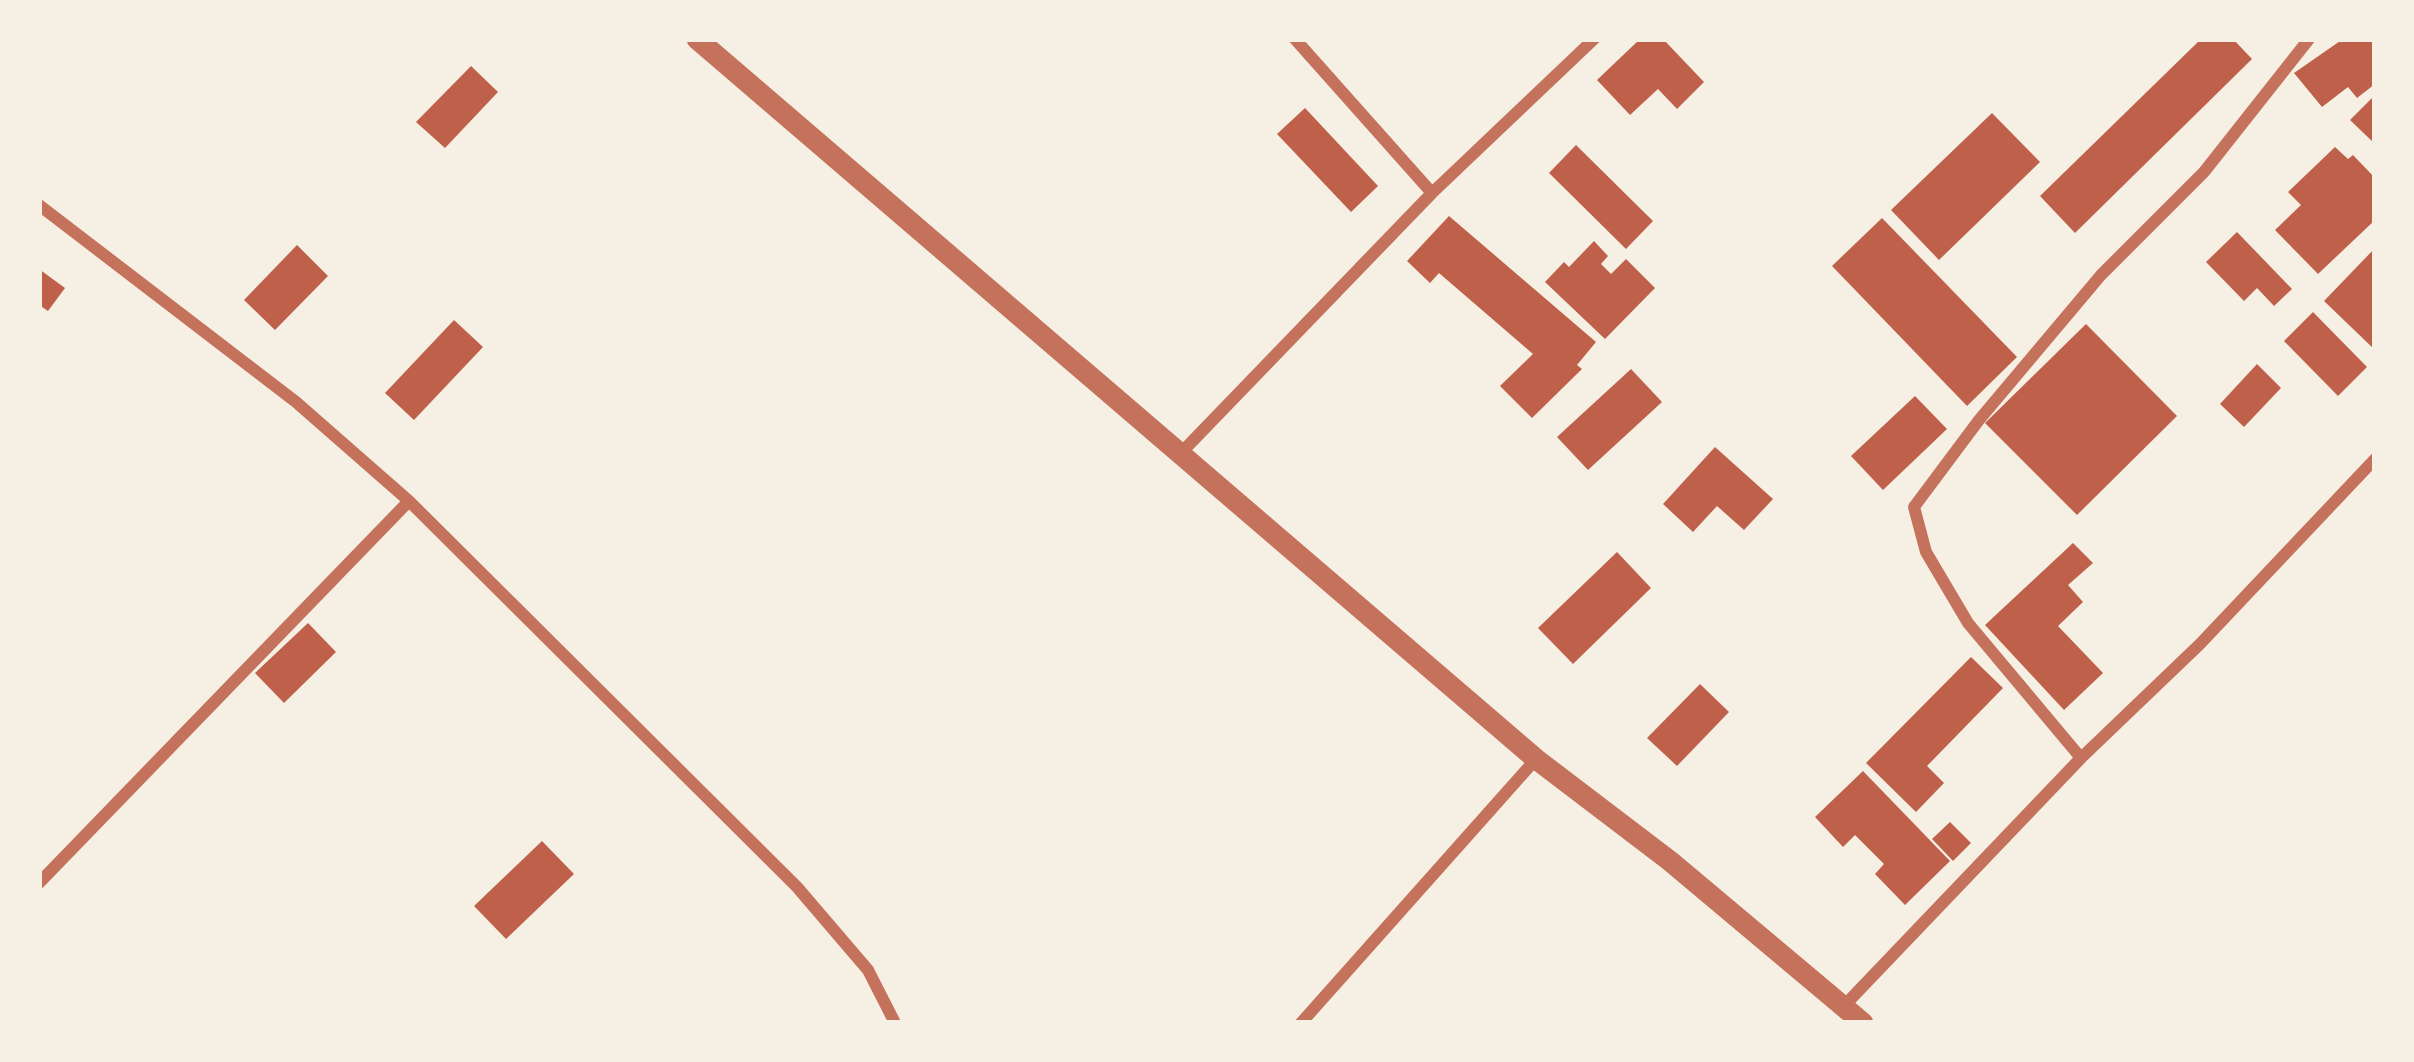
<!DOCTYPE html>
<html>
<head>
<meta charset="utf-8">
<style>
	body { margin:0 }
	#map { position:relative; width:2414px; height:1062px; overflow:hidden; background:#f6efe4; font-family:"Exo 2",sans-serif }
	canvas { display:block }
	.frame { position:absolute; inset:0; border:42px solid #f6efe4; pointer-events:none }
</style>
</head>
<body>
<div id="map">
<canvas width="2414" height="1062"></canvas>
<div class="frame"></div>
</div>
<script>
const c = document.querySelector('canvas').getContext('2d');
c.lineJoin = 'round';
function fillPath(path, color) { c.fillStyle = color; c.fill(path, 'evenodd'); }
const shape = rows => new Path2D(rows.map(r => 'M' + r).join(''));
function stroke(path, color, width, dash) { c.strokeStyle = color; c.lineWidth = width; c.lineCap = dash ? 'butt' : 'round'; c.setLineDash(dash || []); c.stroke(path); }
fillPath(shape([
	[1640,39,1663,39,1704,82,1677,109,1658,89,1630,115,1597,80],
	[2201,39,2233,39,2252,59,2075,233,2040,196],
	[2343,39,2375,39,2375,84,2357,98,2348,87,2322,107,2294,73],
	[471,66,498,92,445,148,416,122],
	[2375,95,2375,144,2350,120],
	[1305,108,1378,186,1351,212,1277,134],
	[1992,113,2040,162,1939,260,1891,210],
	[1576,145,1653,221,1626,249,1549,173],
	[2335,147,2348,159,2353,155,2375,178,2375,220,2318,274,2275,230,2301,205,2288,192],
	[1449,216,1596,342,1577,365,1582,369,1532,418,1500,386,1533,354,1439,273,1430,283,1407,261],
	[1882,218,2017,357,1967,406,1832,266],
	[2237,232,2292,289,2274,306,2257,288,2244,301,2206,262],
	[1594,241,1608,256,1601,264,1611,274,1626,259,1655,288,1605,339,1545,282,1564,262,1569,267],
	[297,245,328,276,275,330,244,300],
	[2375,248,2375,350,2324,301],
	[39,269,65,288,48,311,39,305],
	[2313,312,2367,367,2338,396,2284,341],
	[454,320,483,347,414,420,385,393],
	[2086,324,2177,416,2077,515,1985,423],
	[2257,364,2281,388,2244,427,2220,404],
	[1631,369,1662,402,1588,470,1557,437],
	[1915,396,1947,429,1883,490,1851,456],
	[1715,447,1773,499,1744,530,1717,506,1693,532,1663,504],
	[2073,543,2093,563,2068,585,2083,602,2058,626,2103,673,2064,710,1985,625],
	[1617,552,1651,588,1573,664,1538,628],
	[308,623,336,652,284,703,255,673],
	[1971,657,2003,688,1927,766,1944,783,1916,812,1866,763],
	[1700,684,1729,712,1677,766,1647,738],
	[1863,771,1950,861,1905,905,1875,874,1884,864,1855,835,1843,847,1815,817],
	[1950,822,1971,843,1953,861,1932,839],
	[542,841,574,874,506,939,474,906]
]), '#bf614a');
stroke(shape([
	[1295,39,1432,193],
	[39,205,296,402,409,501,797,887,868,970,895,1023],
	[1180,454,1432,193,1594,39],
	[2081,758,1968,623,1926,552,1914,507,1979,420,2101,275,2204,172,2309,39],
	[39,883,409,501],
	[1843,1007,2081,758,2200,644,2375,459],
	[1301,1023,1536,759]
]), '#c5725c', 12);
stroke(shape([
	[697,39,1536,759,1670,861,1863,1023]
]), '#c5725c', 21);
</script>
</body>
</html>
